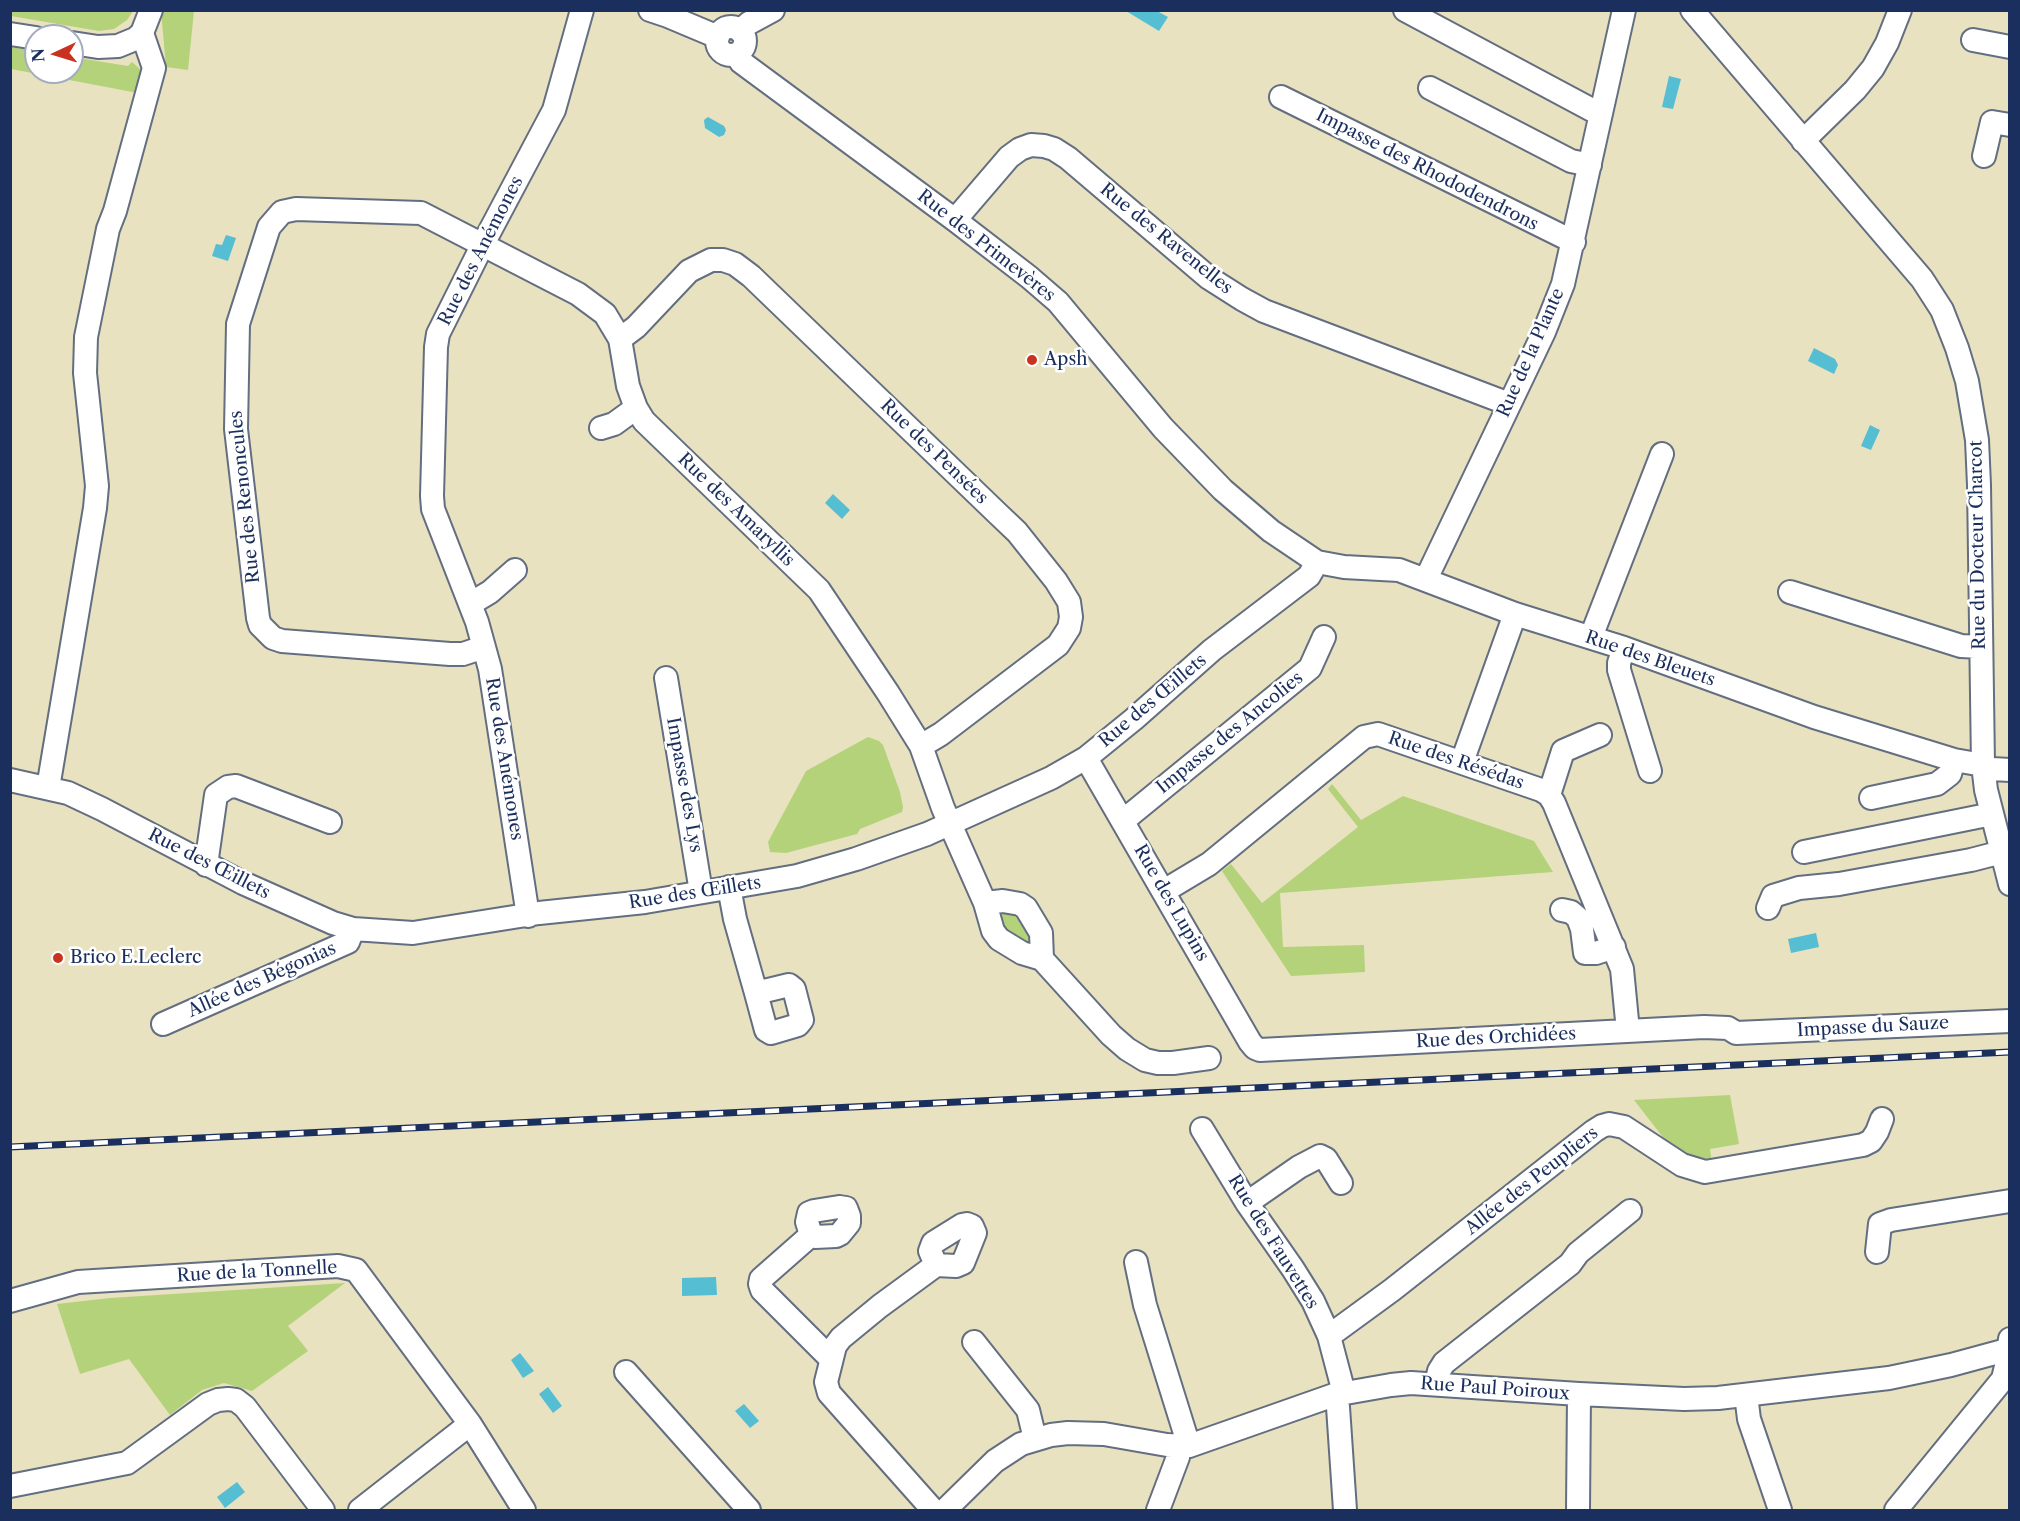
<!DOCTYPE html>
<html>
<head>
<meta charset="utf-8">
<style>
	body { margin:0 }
	#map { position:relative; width:2020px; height:1521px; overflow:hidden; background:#e8e2c0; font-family:"Libre Caslon Text",serif }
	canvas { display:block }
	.frame { position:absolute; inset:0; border:12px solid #1b2f5e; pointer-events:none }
	.north { position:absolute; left:24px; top:24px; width:60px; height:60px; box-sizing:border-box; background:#fff; border:2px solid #a4acbf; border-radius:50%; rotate:266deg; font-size:16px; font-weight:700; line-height:24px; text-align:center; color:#1b2f5e }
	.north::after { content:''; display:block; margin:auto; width:21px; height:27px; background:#c8321e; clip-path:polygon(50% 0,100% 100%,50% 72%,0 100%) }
</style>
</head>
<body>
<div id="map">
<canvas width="2020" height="1521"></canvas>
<div class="frame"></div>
<div class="north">N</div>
</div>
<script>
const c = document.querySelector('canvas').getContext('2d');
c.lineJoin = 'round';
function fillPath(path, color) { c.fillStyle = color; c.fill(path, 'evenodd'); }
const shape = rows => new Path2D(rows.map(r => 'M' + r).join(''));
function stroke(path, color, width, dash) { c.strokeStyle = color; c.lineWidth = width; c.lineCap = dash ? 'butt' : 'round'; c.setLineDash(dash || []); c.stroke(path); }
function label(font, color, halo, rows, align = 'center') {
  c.font = font + ' "Libre Caslon Text",serif'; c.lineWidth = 5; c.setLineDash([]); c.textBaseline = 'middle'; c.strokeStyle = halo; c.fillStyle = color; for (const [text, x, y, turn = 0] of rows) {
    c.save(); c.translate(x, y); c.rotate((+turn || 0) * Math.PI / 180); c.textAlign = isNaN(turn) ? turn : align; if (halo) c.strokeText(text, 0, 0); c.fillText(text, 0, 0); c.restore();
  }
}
fillPath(shape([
	[10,11,11,10,133,11,127,20,114,29,99,31,11,16],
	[161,11,194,11,188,70,166,67],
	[10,47,36,51,36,72,72,72,72,57,128,66,132,62,141,70,143,76,138,93,11,69],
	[868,737,879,741,883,745,900,792,903,807,902,812,860,829,857,834,786,853,770,852,768,842,806,771],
	[1332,784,1361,820,1403,796,1534,841,1553,872,1280,893,1283,947,1364,945,1365,972,1291,976,1222,871,1231,864,1262,903,1358,827,1328,789],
	[1001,910,1019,911,1031,934,1029,941,1023,943,1008,932,998,920],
	[1730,1095,1739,1144,1710,1149,1712,1163,1690,1159,1669,1145,1634,1100],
	[345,1283,288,1326,308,1351,252,1391,224,1383,202,1390,170,1415,129,1359,80,1374,57,1304,110,1298]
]), '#b4d279');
fillPath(shape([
	[1126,11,1157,11,1168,17,1159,31],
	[1669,76,1681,79,1673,109,1662,107],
	[708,117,724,126,726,130,724,135,719,137,705,128,704,120],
	[226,235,236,238,228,261,212,256,216,244,222,245],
	[1814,348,1835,359,1838,365,1834,374,1808,361],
	[1870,425,1880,430,1871,450,1861,446],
	[833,494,850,510,842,519,825,503],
	[1816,933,1819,947,1791,953,1788,939],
	[716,1277,717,1295,682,1296,682,1278],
	[520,1353,534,1371,523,1378,511,1360],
	[548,1387,562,1406,553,1413,539,1394],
	[744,1404,759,1421,750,1428,735,1411],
	[237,1482,245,1492,225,1508,217,1497]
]), '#55bed2');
const minor = shape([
	[650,10,668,16,718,37],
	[1405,10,1592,110,1601,112],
	[1692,10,1922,279,1942,310,1957,348,1967,381,1977,440,1979,485,1983,765,1986,790,2010,884],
	'717 41a14 14 0 1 1 28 0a14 14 0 1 1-28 0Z',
	[740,31,749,23,773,10],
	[10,34,36,38],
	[1973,40,2010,47],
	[72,43,98,47,118,46,135,39,142,33,151,10],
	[736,54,741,62,955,220,1029,277,1058,302,1163,428,1223,490,1271,531,1317,562,1344,567,1399,570,1515,614,1624,648,1814,717,1954,760,1983,765,1992,769,2010,770],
	[1430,88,1571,161,1590,165],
	[1281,97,1574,242],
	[1803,141,1855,90,1873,68,1887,43,1900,10],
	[1984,156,1992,122,2010,125],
	[955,220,1009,157,1020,149,1031,145,1044,146,1054,149,1068,158,1209,278,1242,299,1264,311,1509,404],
	[620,339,636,327,689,271,711,260,723,260,735,264,751,276,997,513,1017,532,1056,581,1069,602,1071,617,1069,628,1058,645,941,734,921,746],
	[601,428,614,424,636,408],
	[1426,579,1544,332,1563,284,1624,10],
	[1790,592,1961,646,1981,647],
	[470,604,490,592,515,570],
	[1591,637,1662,454],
	[484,647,463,654,450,654,282,641,273,638,260,625,258,618,236,429,238,324,269,227,282,212,296,209,421,213,578,294,605,314,620,339,628,386,636,408,644,421,819,590,888,693,921,746,943,808,985,903,993,931,999,939,1022,953,1042,959,1111,1035,1127,1049,1145,1060,1158,1063,1173,1063,1209,1058],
	[1624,648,1619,663,1619,670,1650,771],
	[666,678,701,892],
	[1086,758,1250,1042,1255,1048,1260,1050,1704,1027,1728,1028,1736,1033,2010,1021],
	[1462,762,1515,614],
	[10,780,68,793,102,809,243,883,333,923,353,929,413,933,539,913,645,902,797,876,856,859,927,834,1051,778,1086,758,1134,719,1212,650,1309,576,1317,562],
	[48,788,95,508,97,486,85,373,86,337,108,229,115,211,154,68,142,33],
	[1549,795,1563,751,1600,735],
	[1871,798,1937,784,1950,774,1954,760],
	[1124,820,1310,668,1324,637],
	[1804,852,1992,814],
	[206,865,216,795,228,787,236,786,330,822],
	[729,887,735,919,756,993,766,1030,771,1033,798,1025,802,1020,794,989,789,985,756,993],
	[1164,891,1209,864,1364,737,1378,734,1541,790,1549,795,1554,803,1622,969,1628,1031],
	[985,903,1003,901,1020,904,1026,908,1041,933,1042,959],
	[1768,908,1773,896,1799,888,1839,884,1971,860,2002,852],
	[1562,910,1571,912,1578,918,1582,929,1585,953,1596,953,1614,947],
	[528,916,490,669,477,622,433,509,432,496,436,347,438,334,483,244,554,110,582,10],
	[163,1024,348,942,353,929],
	[1202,1129,1247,1203,1293,1269,1313,1301,1329,1336,1344,1393],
	[1247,1203,1299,1167,1320,1156,1326,1159,1341,1183],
	[839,1207,846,1208,849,1216,849,1223,840,1234,836,1236,815,1237,811,1235,807,1222,809,1213,814,1211,839,1207],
	[811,1235,761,1279,760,1284,762,1290,831,1359],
	[1877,1252,1880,1224,1891,1220,2010,1201],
	[1136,1262,1145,1305,1189,1446],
	[10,1301,78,1282,338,1266,356,1270,470,1424,524,1510],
	[1329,1336,1392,1290,1594,1131,1602,1126,1609,1124,1624,1127,1682,1165,1705,1172,1863,1145,1871,1141,1877,1132,1882,1119],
	[974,1342,1028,1410,1035,1439],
	[626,1372,749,1510],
	[1436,1384,1439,1371,1444,1363,1570,1264,1578,1253,1630,1211],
	[1334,1395,1338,1407,1345,1510],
	[1746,1395,1749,1419,1780,1510],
	[10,1486,127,1463,208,1404,218,1400,228,1399,236,1400,245,1407,323,1510],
	[360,1510,470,1424],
	[933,1510,829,1393,826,1382,835,1346,841,1338,880,1306,936,1265,956,1266,963,1263,975,1233,972,1226,967,1224,962,1225,933,1243,930,1251,936,1265],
	[945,1510,995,1461,1021,1444,1051,1435,1068,1433,1104,1434,1167,1445,1189,1446,1334,1395,1391,1385,1411,1383,1579,1394,1684,1399,1718,1398,1889,1378,1951,1365,2010,1349],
	[1158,1510,1178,1457,1180,1447],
	[1578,1510,1579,1394],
	[1896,1510,2003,1379,2007,1362,2010,1339]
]);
stroke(minor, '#636e80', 26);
stroke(minor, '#fff', 22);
const rail = shape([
	[10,1147,2010,1052]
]);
stroke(rail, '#1b2f5e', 7);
stroke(rail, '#fff', 4.5, [14]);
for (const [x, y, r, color] of [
	[1032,360,6,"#c8321e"],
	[58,958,6,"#c8321e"]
]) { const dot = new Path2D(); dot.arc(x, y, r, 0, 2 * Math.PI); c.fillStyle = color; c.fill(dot); stroke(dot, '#fff', 2); }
label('18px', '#1b2f5e', '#fff', [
	["Impasse des Rhododendrons",1427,170,27],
	["Rue des Ravenelles",1166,239,39],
	["Rue des Primevères",986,246,38],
	["Rue des Anémones",481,251,-63],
	["Rue de la Plante",1531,353,-66],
	["Rue des Pensées",934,452,44],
	["Rue des Renoncules",245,497,-96],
	["Rue des Amaryllis",736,510,44],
	["Rue du Docteur Charcot",1978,545,-91],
	["Rue des Bleuets",1650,659,19],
	["Rue des Œillets",1153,701,-40],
	["Impasse des Ancolies",1230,733,-39],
	["Rue des Anémones",504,759,81],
	["Rue des Résédas",1456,761,19],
	["Impasse des Lys",684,785,80],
	["Rue des Œillets",209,864,27],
	["Rue des Œillets",695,893,-9],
	["Rue des Lupins",1171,903,60],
	["Allée des Bégonias",262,980,-24],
	["Impasse du Sauze",1873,1027,-3],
	["Rue des Orchidées",1496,1038,-3],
	["Allée des Peupliers",1532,1181,-38],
	["Rue des Fauvettes",1273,1242,58],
	["Rue de la Tonnelle",257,1272,-3],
	["Rue Paul Poiroux",1495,1389,4]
]);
label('18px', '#1b2f5e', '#fff', [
	["Apsh",1044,360],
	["Brico E.Leclerc",70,958]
], 'left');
</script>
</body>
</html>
